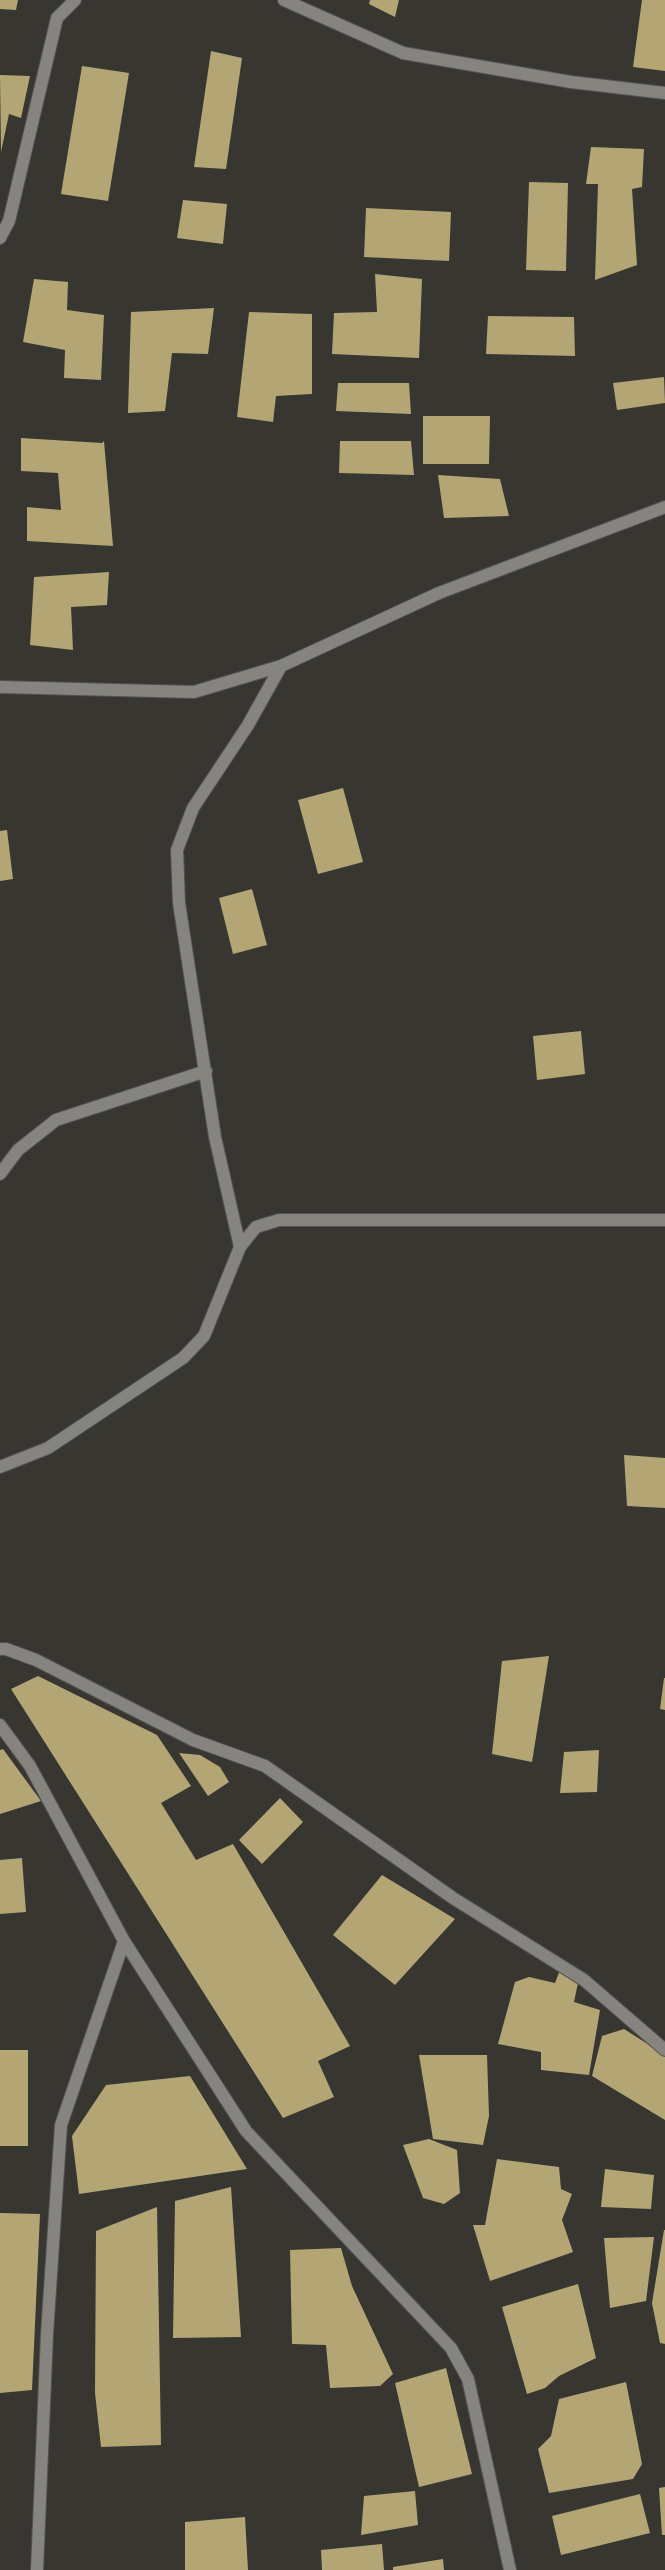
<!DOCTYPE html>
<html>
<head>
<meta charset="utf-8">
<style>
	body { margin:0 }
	canvas { display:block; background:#373631 }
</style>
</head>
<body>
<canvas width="665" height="2570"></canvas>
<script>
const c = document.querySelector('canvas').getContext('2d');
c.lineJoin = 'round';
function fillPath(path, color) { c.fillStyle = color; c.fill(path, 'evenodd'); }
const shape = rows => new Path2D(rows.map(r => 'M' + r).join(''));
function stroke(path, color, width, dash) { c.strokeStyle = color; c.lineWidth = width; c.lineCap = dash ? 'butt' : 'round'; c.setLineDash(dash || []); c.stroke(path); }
fillPath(shape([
	[0,0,18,0,16,10,0,9],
	[370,0,399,0,395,17,369,4],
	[642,0,665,0,665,71,633,67],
	[211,51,242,58,226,169,194,167],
	[82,66,129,73,108,201,61,194],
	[0,75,30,76,21,118,9,114,1,152],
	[591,147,644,149,642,187,632,189,637,265,595,280,598,184,586,184],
	[529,182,568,183,566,271,526,270],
	[183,200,227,204,223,244,177,238],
	[366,208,451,212,449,261,364,257],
	[375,274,422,279,419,358,332,354,334,313,377,312],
	[34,279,68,282,67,310,104,315,101,380,64,378,65,350,23,342],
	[214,308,208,354,172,353,165,411,128,413,131,312],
	[249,312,312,314,312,394,276,396,273,422,237,417],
	[488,316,574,317,575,356,486,354],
	[664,377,665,403,617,410,613,383],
	[338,383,409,383,411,414,336,411],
	[423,416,490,416,489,464,423,464],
	[21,438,102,443,104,441,113,546,27,541,27,507,61,510,58,473,21,471],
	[340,441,411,441,414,475,339,473],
	[438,475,500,479,509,516,444,518],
	[109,572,107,605,71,607,73,650,30,645,34,577],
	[343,788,363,862,318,874,298,800],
	[7,830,13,879,0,881,0,831],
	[252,889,267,945,233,954,219,898],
	[581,1031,585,1074,537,1080,533,1036],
	[624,1455,665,1458,665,1508,627,1506],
	[549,1656,532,1762,492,1754,502,1661],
	[38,1676,157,1735,191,1786,161,1803,196,1860,233,1844,350,2046,318,2061,334,2097,283,2118,11,1689],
	[664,1678,665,1678,665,1710,660,1709],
	[3,1749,41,1801,0,1814,0,1750],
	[599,1750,597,1792,560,1793,564,1752],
	[179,1753,200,1755,220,1767,229,1782,208,1796],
	[280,1798,303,1822,262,1864,239,1840],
	[22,1858,26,1912,0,1914,0,1860],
	[382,1875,455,1919,395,1985,333,1935],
	[560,1970,579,1978,574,2002,600,2010,589,2075,541,2070,541,2052,498,2044,515,1982,529,1977,555,1983],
	[624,2029,665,2055,665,2120,592,2076,602,2036],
	[0,2050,28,2050,28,2146,0,2146],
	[419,2055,487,2055,489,2116,483,2145,433,2139],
	[190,2076,247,2169,79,2194,72,2136,106,2085],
	[429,2139,457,2150,460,2193,444,2204,423,2198,403,2145],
	[497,2159,559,2167,561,2189,572,2194,562,2220,573,2252,490,2281,473,2225,485,2225],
	[605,2169,654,2175,651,2209,601,2207],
	[231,2187,241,2337,173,2338,175,2201],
	[157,2207,161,2445,101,2447,95,2393,96,2231],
	[0,2213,40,2214,32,2390,0,2393],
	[664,2230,665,2230,665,2344,660,2343,652,2303],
	[654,2237,646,2301,610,2308,604,2238],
	[341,2248,352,2286,393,2374,380,2386,330,2388,326,2345,292,2344,290,2250],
	[578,2284,596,2358,559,2376,545,2388,527,2394,502,2307],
	[446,2368,472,2474,419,2487,395,2383],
	[626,2382,642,2464,633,2479,549,2493,538,2449,551,2436,559,2399],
	[665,2487,665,2535,662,2535,659,2488],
	[415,2491,418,2525,361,2535,364,2496],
	[640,2494,650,2533,561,2555,552,2516],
	[245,2517,248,2570,185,2570,185,2522],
	[382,2544,384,2570,322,2570,321,2550],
	[443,2559,444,2570,393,2570,393,2567]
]), '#b3a674');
const minor = shape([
	[284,0,403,53,571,82,665,93],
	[0,238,9,221,57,18,75,0],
	[0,687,194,692,281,666,439,593,665,507],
	[0,1174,18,1150,56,1120,206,1071],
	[240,1247,215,1137,179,903,177,850,193,808,248,725,281,666],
	[0,1467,48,1448,183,1358,204,1336,240,1247,256,1227,279,1220,665,1220],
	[0,1649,6,1649,36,1660,193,1740,265,1766,453,1898,584,1980,665,2050],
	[0,1725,30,1766,124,1941,246,2131,451,2348,468,2379,510,2570],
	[37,2570,47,2334,61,2125,124,1941]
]);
stroke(minor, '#555350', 14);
stroke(minor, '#85847e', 12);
</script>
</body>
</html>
